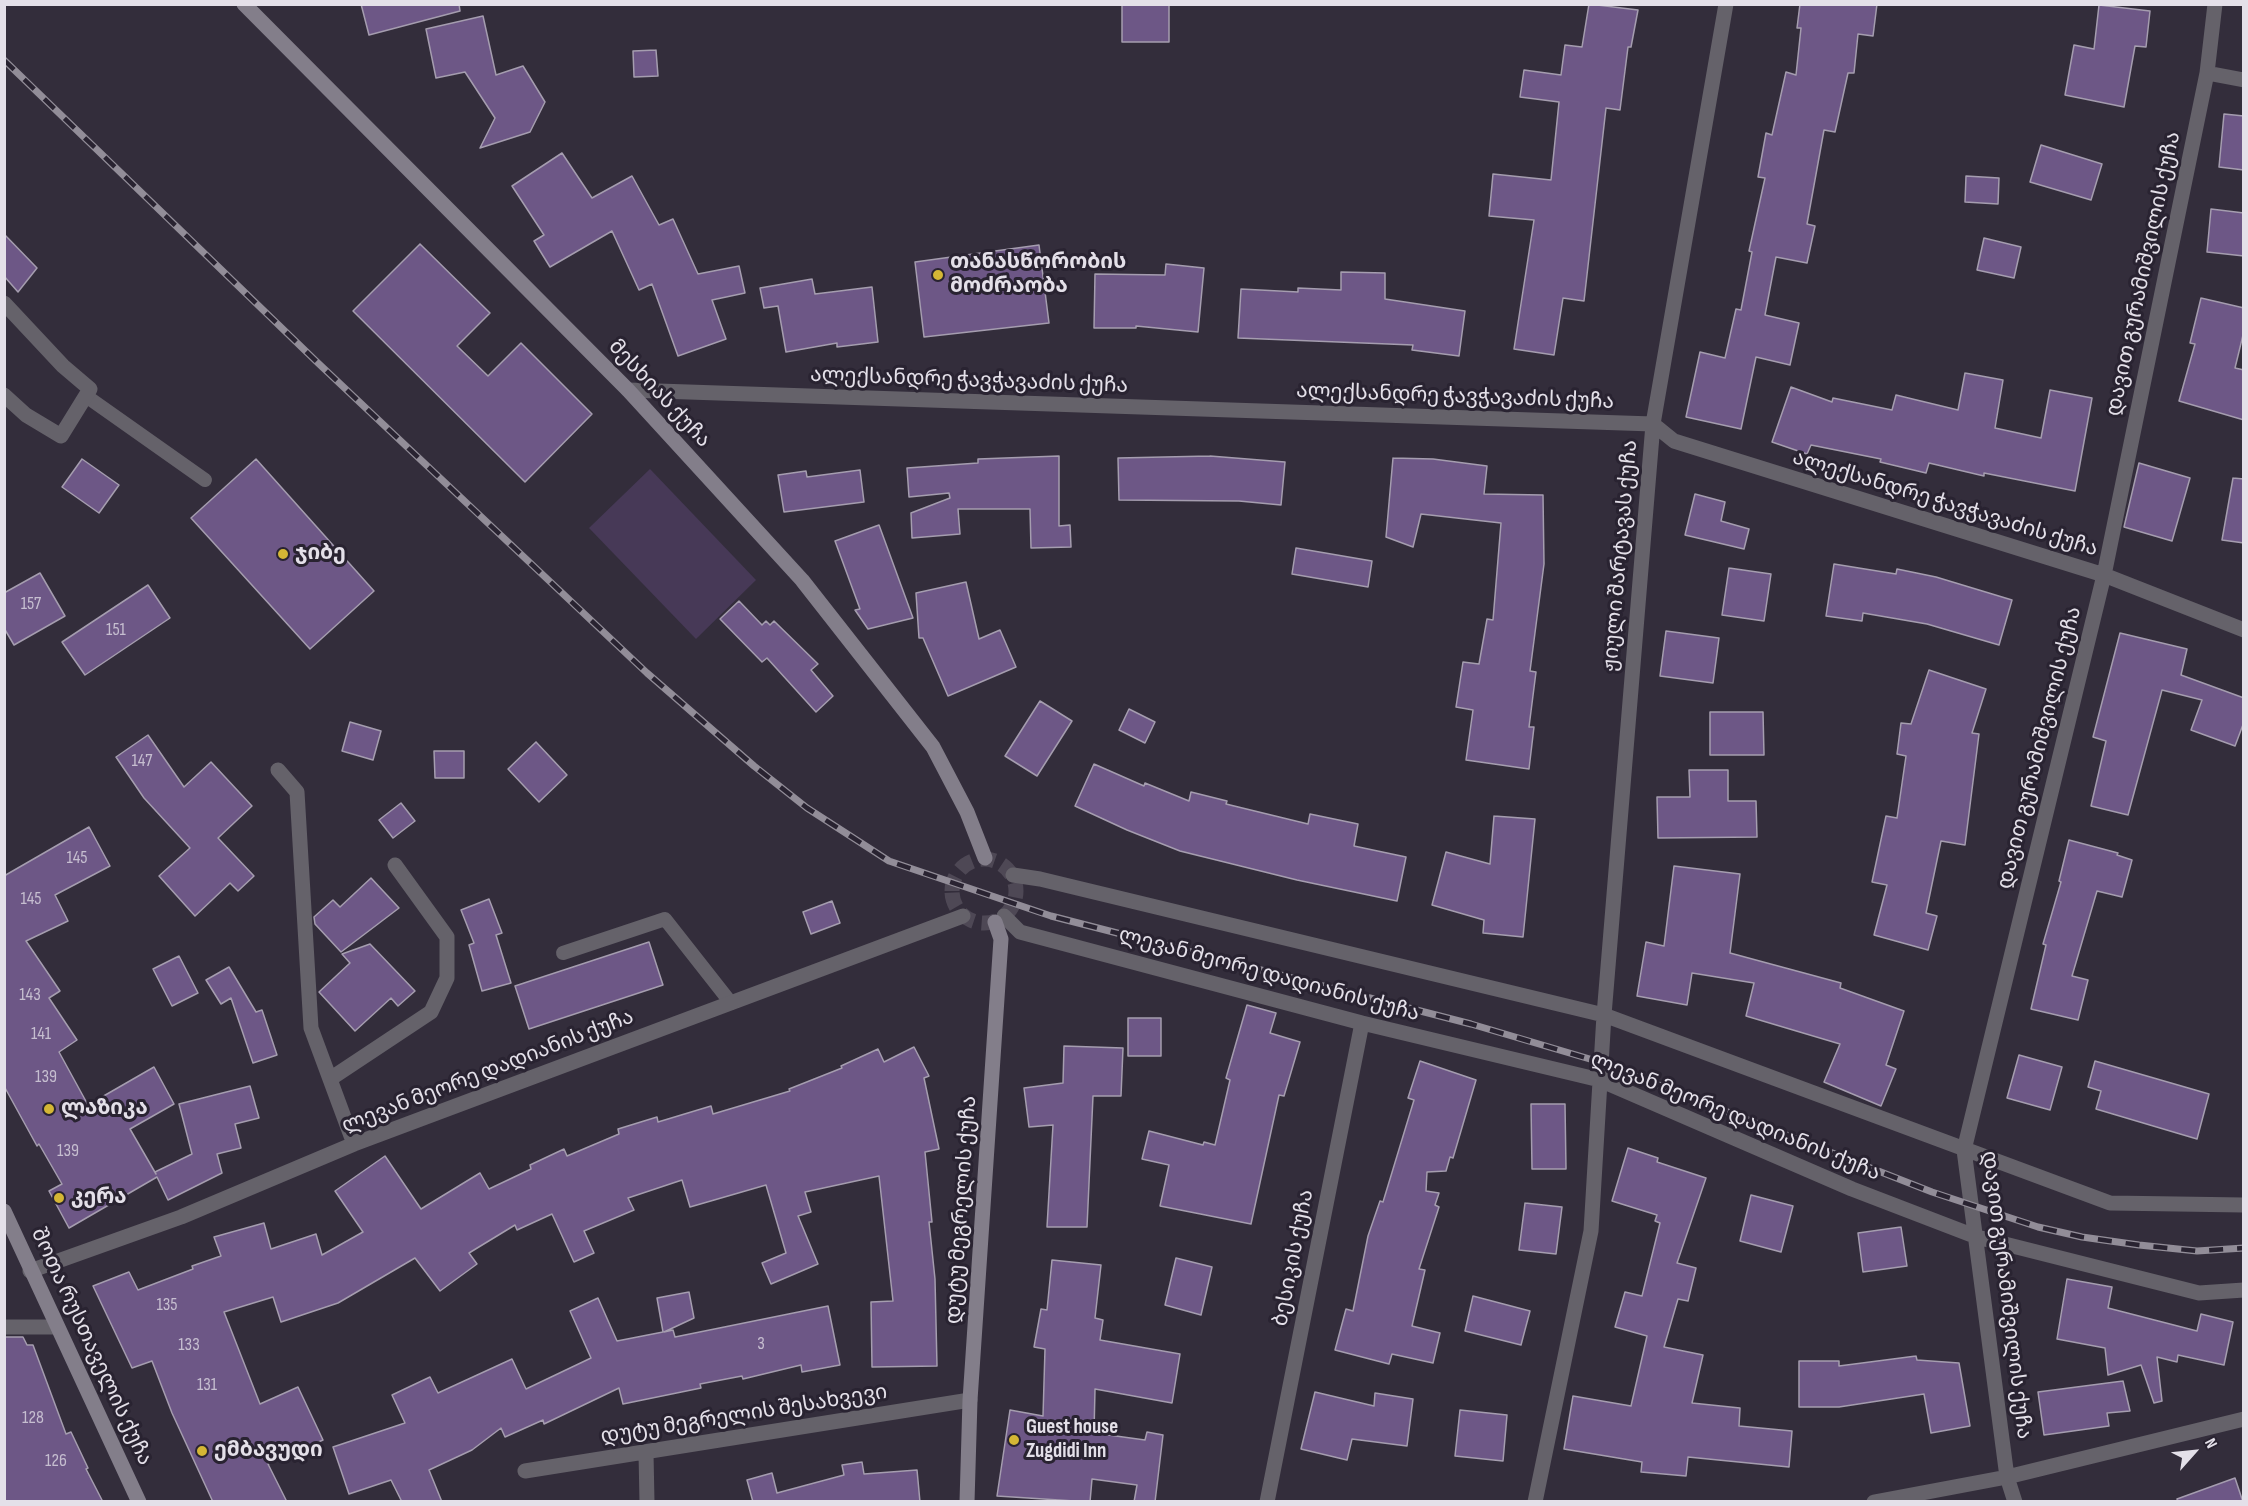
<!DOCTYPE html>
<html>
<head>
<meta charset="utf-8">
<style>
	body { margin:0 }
	#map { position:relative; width:2248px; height:1506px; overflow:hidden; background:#332d3b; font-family:"Sofia Sans Condensed",sans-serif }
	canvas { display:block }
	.frame { position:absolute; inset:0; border:6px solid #e4e0e9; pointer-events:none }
	.north { position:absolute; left:2164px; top:1422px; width:60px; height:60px; -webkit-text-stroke:4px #292331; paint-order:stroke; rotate:63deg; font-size:16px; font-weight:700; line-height:24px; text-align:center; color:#e4e0e9 }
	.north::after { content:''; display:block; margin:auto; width:21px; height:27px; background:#e4e0e9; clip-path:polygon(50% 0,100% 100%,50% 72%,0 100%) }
</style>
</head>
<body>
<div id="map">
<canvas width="2248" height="1506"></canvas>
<div class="frame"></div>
<div class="north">N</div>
</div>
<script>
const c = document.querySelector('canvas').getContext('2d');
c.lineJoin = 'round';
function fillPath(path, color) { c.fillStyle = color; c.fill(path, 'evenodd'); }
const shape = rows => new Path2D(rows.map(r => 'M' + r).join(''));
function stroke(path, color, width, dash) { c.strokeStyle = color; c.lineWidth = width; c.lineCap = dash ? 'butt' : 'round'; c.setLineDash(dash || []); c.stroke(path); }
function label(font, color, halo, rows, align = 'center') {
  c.font = font + ' "Sofia Sans Condensed","Noto Sans Georgian",sans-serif'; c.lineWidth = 6; c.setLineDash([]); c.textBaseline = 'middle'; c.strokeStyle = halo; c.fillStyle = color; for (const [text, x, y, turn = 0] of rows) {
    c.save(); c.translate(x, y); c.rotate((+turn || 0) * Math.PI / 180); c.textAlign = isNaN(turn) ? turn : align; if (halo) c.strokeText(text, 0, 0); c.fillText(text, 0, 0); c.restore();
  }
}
fillPath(shape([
	[650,469,756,580,696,639,589,528]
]), '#473957');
const building = shape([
	[361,4,459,4,460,11,369,35,361,4],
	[1122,4,1169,4,1169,42,1122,42,1122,4],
	[1589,4,1638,10,1631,47,1628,47,1620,110,1606,108,1584,301,1563,298,1554,355,1514,349,1534,220,1489,216,1493,174,1551,180,1559,102,1520,97,1524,70,1561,75,1565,45,1582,47,1589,4],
	[1800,4,1877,4,1873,36,1858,34,1854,73,1848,73,1835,132,1824,130,1807,224,1815,226,1807,263,1776,257,1765,315,1799,323,1790,365,1756,357,1741,429,1686,417,1700,352,1725,358,1736,309,1741,310,1752,252,1749,251,1765,178,1758,177,1766,133,1772,135,1786,72,1796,75,1801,28,1797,28,1800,4],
	[2099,5,2150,11,2146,47,2135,46,2124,107,2065,95,2074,45,2094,49,2099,5],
	[483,16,496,75,523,66,545,102,530,132,480,148,495,118,465,72,436,78,426,29,483,16],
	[656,50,658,76,634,77,633,51,656,50],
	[2224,114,2244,116,2244,170,2219,167,2224,114],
	[2041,145,2102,164,2091,200,2030,182,2041,145],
	[562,153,592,198,632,176,659,225,673,219,698,274,739,266,745,293,712,300,726,339,678,356,652,284,639,290,612,231,550,267,534,241,544,235,512,186,562,153],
	[1966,176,1999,178,1998,204,1965,202,1966,176],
	[2211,209,2244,213,2244,256,2207,252,2211,209],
	[4,234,37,268,18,292,4,276,4,234],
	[1984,238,2021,247,2014,278,1977,270,1984,238],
	[420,244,490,313,457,346,488,376,521,343,592,414,525,482,353,311,420,244],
	[1039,245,1049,323,924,337,915,262,1039,245],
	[1166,264,1204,268,1198,332,1136,326,1136,328,1094,328,1095,274,1165,275,1166,264],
	[1341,272,1385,273,1385,299,1465,311,1459,356,1412,350,1413,345,1238,338,1241,289,1298,292,1298,288,1341,290,1341,272],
	[812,279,815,294,872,287,878,342,837,347,837,343,786,352,778,306,764,308,760,288,812,279],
	[2201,298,2244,308,2244,331,2235,368,2244,370,2244,420,2179,401,2195,344,2190,343,2201,298],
	[1965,373,2003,380,1995,428,2041,438,2050,390,2092,398,2075,491,1984,473,1984,476,1929,463,1926,473,1880,462,1881,459,1811,445,1807,454,1772,442,1791,387,1832,402,1833,398,1892,410,1896,395,1958,410,1965,373],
	[1059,456,1059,526,1070,525,1071,547,1031,548,1030,509,958,509,960,534,912,538,911,513,950,498,949,493,909,497,907,468,978,463,978,459,1059,456],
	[1210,456,1285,462,1281,505,1239,501,1119,500,1118,458,1210,456],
	[1393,458,1433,459,1487,466,1484,494,1543,495,1544,564,1530,671,1536,672,1529,727,1534,727,1529,769,1466,760,1473,710,1456,707,1463,662,1479,664,1487,619,1493,620,1501,523,1421,514,1413,547,1386,537,1393,458],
	[82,459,119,485,99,513,62,487,82,459],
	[256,459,374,591,310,649,191,518,256,459],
	[2139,463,2190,478,2172,541,2124,527,2139,463],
	[860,470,864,502,784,512,778,475,806,471,807,477,860,470],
	[2233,478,2244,479,2244,543,2222,540,2233,478],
	[1695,494,1725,502,1721,521,1749,529,1744,549,1685,535,1695,494],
	[879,525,913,618,868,629,855,610,860,609,835,541,879,525],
	[1296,548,1372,561,1368,587,1292,574,1296,548],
	[1834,564,1896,574,1897,569,1936,577,2012,600,1999,645,1927,624,1863,613,1862,621,1826,616,1834,564],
	[1729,568,1771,574,1764,621,1722,615,1729,568],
	[40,573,65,616,14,645,4,628,4,593,40,573],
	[966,582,979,639,1000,630,1016,667,948,696,923,638,919,638,916,593,966,582],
	[148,585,170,618,85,675,62,642,148,585],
	[739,601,762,625,766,621,770,625,774,621,818,664,811,670,833,696,816,712,767,658,762,662,720,619,739,601],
	[1666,631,1719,638,1713,683,1660,676,1666,631],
	[2120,633,2187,649,2181,675,2244,698,2244,722,2235,746,2191,730,2202,700,2162,690,2128,815,2091,806,2106,741,2093,737,2120,633],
	[1929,670,1986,689,1972,733,1979,734,1965,845,1941,841,1926,913,1937,916,1928,950,1874,935,1887,885,1872,882,1886,816,1897,818,1906,756,1897,754,1901,723,1911,724,1929,670],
	[1040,701,1072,721,1037,776,1005,756,1040,701],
	[1129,709,1155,722,1145,743,1119,730,1129,709],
	[1710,712,1763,712,1764,755,1710,755,1710,712],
	[350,722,381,731,373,760,342,751,350,722],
	[148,735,184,787,211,762,252,806,218,838,254,876,238,891,230,883,195,916,159,876,190,848,144,798,116,757,148,735],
	[536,742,567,775,539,802,508,769,536,742],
	[434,751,464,751,464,778,435,778,434,751],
	[1094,764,1144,786,1145,783,1189,801,1191,792,1227,801,1226,804,1308,824,1310,814,1358,824,1354,846,1406,857,1397,901,1297,880,1180,851,1127,830,1075,806,1094,764],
	[1689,770,1728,770,1728,801,1756,801,1757,837,1658,838,1657,797,1690,797,1689,770],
	[401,803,415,821,393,838,379,820,401,803],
	[1494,816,1535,819,1523,937,1483,933,1484,920,1432,905,1446,852,1490,864,1494,816],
	[89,827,110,866,55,895,68,921,26,941,60,991,49,998,77,1040,59,1052,88,1105,154,1067,174,1104,130,1129,156,1174,155,1172,192,1154,179,1104,250,1086,259,1118,235,1124,241,1148,217,1154,222,1173,168,1200,157,1177,69,1228,49,1191,62,1184,39,1144,37,1146,4,1086,4,876,89,827],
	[2069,840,2118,853,2117,855,2132,860,2122,897,2097,891,2072,976,2088,980,2078,1020,2031,1009,2046,945,2043,944,2061,882,2059,881,2069,840],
	[1674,866,1740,874,1730,953,1841,983,1840,988,1904,1011,1886,1065,1896,1069,1881,1106,1824,1082,1840,1044,1746,1016,1754,983,1692,973,1687,1005,1637,996,1646,942,1664,946,1674,866],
	[371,878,399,908,341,952,315,924,314,917,333,900,340,907,371,878],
	[489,899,502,933,496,935,511,983,482,991,469,945,474,943,461,910,489,899],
	[832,901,840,923,811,934,803,912,832,901],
	[649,942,663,985,529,1029,515,986,649,942],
	[370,944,415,991,398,1006,391,998,355,1031,319,992,350,963,342,954,370,944],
	[179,956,198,993,172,1006,153,969,179,956],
	[229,967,256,1012,262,1010,277,1055,253,1063,231,998,221,1004,206,980,229,967],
	[1247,1005,1276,1013,1270,1033,1300,1042,1284,1096,1279,1095,1251,1224,1160,1206,1169,1165,1142,1159,1149,1131,1203,1145,1204,1142,1215,1145,1230,1080,1226,1078,1247,1005],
	[1128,1018,1161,1018,1161,1056,1128,1056,1128,1018],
	[1064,1046,1123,1048,1121,1096,1093,1096,1087,1227,1047,1227,1053,1125,1029,1127,1024,1088,1063,1083,1064,1046],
	[914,1047,929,1076,924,1078,939,1149,925,1152,932,1222,929,1222,935,1279,937,1366,872,1367,871,1302,893,1301,879,1176,805,1192,811,1212,798,1216,818,1264,771,1284,762,1263,786,1253,766,1185,690,1207,682,1180,628,1198,634,1210,584,1231,594,1253,574,1262,552,1214,517,1230,515,1225,469,1253,477,1264,440,1291,415,1258,338,1303,281,1322,273,1297,224,1312,260,1404,298,1387,323,1440,268,1464,287,1502,213,1502,172,1413,152,1361,132,1368,93,1286,129,1272,138,1290,193,1269,192,1266,221,1256,214,1237,264,1223,271,1249,316,1234,322,1255,363,1232,335,1191,385,1156,421,1209,480,1173,489,1189,531,1169,530,1165,564,1149,567,1156,619,1134,618,1129,657,1117,658,1122,711,1106,713,1114,790,1091,789,1089,842,1068,841,1066,878,1049,884,1062,914,1047],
	[2019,1055,2062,1067,2050,1110,2007,1098,2019,1055],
	[1420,1061,1476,1080,1453,1158,1450,1157,1446,1171,1427,1172,1426,1191,1439,1193,1435,1205,1439,1207,1419,1269,1425,1270,1412,1326,1440,1333,1433,1363,1392,1354,1389,1364,1335,1350,1346,1309,1353,1311,1368,1236,1380,1201,1383,1202,1414,1100,1408,1098,1420,1061],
	[2095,1061,2209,1094,2197,1139,2096,1109,2101,1091,2088,1087,2095,1061],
	[1531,1104,1565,1104,1566,1169,1532,1169,1531,1104],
	[1628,1148,1658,1158,1657,1162,1706,1178,1677,1263,1696,1268,1688,1301,1678,1299,1664,1347,1703,1355,1692,1403,1740,1408,1739,1426,1792,1431,1789,1467,1688,1457,1686,1476,1641,1472,1642,1462,1564,1449,1573,1396,1631,1406,1647,1336,1615,1327,1625,1292,1642,1296,1660,1223,1655,1221,1657,1215,1612,1201,1628,1148],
	[1751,1195,1793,1206,1781,1252,1740,1241,1751,1195],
	[1525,1203,1562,1207,1556,1254,1519,1250,1525,1203],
	[1901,1227,1907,1266,1863,1272,1858,1233,1901,1227],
	[1176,1258,1212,1267,1201,1315,1165,1305,1176,1258],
	[1052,1260,1101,1265,1095,1318,1103,1320,1100,1340,1180,1354,1172,1403,1095,1389,1094,1433,1145,1440,1147,1432,1163,1435,1155,1502,1134,1502,1137,1485,1092,1479,1090,1502,997,1496,1010,1410,1043,1416,1045,1349,1034,1347,1041,1309,1047,1310,1052,1260],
	[2067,1279,2112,1287,2108,1308,2197,1331,2201,1314,2233,1322,2224,1365,2178,1355,2177,1362,2157,1357,2162,1401,2154,1403,2141,1365,2108,1375,2105,1348,2057,1339,2067,1279],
	[689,1292,694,1318,664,1332,673,1330,675,1337,828,1306,840,1365,802,1372,801,1365,743,1379,742,1376,700,1384,701,1388,623,1404,619,1388,544,1424,543,1420,505,1437,501,1428,472,1450,429,1470,442,1502,402,1502,391,1480,349,1494,333,1447,405,1423,392,1395,430,1377,438,1393,512,1359,526,1389,591,1358,570,1311,598,1298,617,1341,663,1332,657,1298,689,1292],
	[1473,1296,1530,1311,1521,1345,1465,1331,1473,1296],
	[4,1337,23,1337,27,1345,33,1345,66,1434,71,1432,88,1468,86,1469,103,1502,4,1502,4,1337],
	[1916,1356,1917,1360,1959,1363,1970,1426,1931,1433,1924,1394,1839,1407,1799,1407,1799,1361,1839,1361,1839,1366,1916,1356],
	[2123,1381,2130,1411,2107,1413,2109,1426,2044,1435,2038,1392,2123,1381],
	[1315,1392,1374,1406,1375,1393,1413,1399,1407,1446,1352,1439,1347,1460,1301,1449,1315,1392],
	[1460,1410,1507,1415,1503,1461,1455,1456,1460,1410],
	[862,1462,864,1474,917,1470,920,1502,753,1502,747,1480,772,1473,777,1493,844,1475,842,1465,862,1462],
	[2235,1478,2243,1502,2178,1502,2177,1499,2235,1478]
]);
fillPath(building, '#6d5786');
stroke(building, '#a59daf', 1.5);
stroke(shape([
	'952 891a32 32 0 1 1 64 0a32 32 0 1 1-64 0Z'
]), '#4e4855', 15, [15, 8]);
stroke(shape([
	[86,396,205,480],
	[563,953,665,919,731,1003]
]), '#65626a', 14);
stroke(shape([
	[2207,73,2244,80],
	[4,303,63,366,90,389,61,436,26,415,4,395],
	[628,390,1653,424,1674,441,2104,575,2244,630],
	[278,770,297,792,311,1028,354,1144],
	[1013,875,1040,879,1604,1015,2110,1203,2244,1205],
	[1004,916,1020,932,1362,1023,1600,1080,1852,1189,1977,1237,2199,1293,2244,1290],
	[330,1079,431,1012,447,978,447,937,395,865],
	[30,1271,181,1217,354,1144,963,916],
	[4,1327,57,1327],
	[646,1453,647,1502],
	[525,1471,970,1400],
	[1267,1502,1362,1023],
	[1535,1502,1591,1231,1604,1015,1653,424,1726,4],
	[1874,1502,2007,1477,2244,1419],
	[2015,1502,2007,1477,1964,1150,2104,575,2207,73,2215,4]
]), '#65626a', 15);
stroke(shape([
	[244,4,628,390,802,580,933,747,967,812,985,858],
	[4,1211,139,1502],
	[967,1502,970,1400,1001,939,995,922]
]), '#837e8a', 15);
const rail = shape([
	[4,60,318,363,647,673,754,766,807,808,889,861,1051,916,1471,1024,1600,1062,1932,1192,2038,1227,2082,1237,2139,1245,2197,1251,2244,1248]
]);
stroke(rail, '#928d98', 7);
stroke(rail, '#292331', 4.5, [14]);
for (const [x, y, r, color] of [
	[938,275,6,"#d4b635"],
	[283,554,6,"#d4b635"],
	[49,1109,6,"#d4b635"],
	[59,1198,6,"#d4b635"],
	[1014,1440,6,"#d4b635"],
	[202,1451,6,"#d4b635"]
]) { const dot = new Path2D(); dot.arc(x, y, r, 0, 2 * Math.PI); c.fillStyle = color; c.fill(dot); stroke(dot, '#292331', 2); }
label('18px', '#c6bed0', null, [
	["157",31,604],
	["151",116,630],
	["147",142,761],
	["145",77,858],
	["145",31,899],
	["143",30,995],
	["141",41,1034],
	["139",46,1077],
	["139",68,1151],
	["135",167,1305],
	["3",761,1344],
	["133",189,1345],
	["131",207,1385],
	["128",33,1418],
	["126",56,1461]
]);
label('bold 21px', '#e4e0e9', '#292331', [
	["თანასწორობის",950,263],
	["მოძრაობა",950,287],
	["ჯიბე",295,554],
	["ლაზიკა",61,1109],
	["კერა",71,1198],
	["Guest house",1026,1428],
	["Zugdidi Inn",1026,1452],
	["ემბავუდი",214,1451]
], 'left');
label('21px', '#e4e0e9', '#292331', [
	["დავით გურამიშვილის ქუჩა",2144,274,-78],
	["ალექსანდრე ჭავჭავაძის ქუჩა",969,381,2],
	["მესხიას ქუჩა",659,394,47],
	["ალექსანდრე ჭავჭავაძის ქუჩა",1455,397,2],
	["ალექსანდრე ჭავჭავაძის ქუჩა",1945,504,17],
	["ჟიული შარტავას ქუჩა",1621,556,-85],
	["დავით გურამიშვილის ქუჩა",2040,748,-76],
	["ლევან მეორე დადიანის ქუჩა",1269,975,15],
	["ლევან მეორე დადიანის ქუჩა",488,1072,-21],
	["ლევან მეორე დადიანის ქუჩა",1735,1117,22],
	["დუტუ მეგრელის ქუჩა",962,1210,-86],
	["ბესიკის ქუჩა",1294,1258,-79],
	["დავით გურამიშვილის ქუჩა",2006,1295,83],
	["შოთა რუსთაველის ქუჩა",91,1347,65],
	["დუტუ მეგრელის შესახვევი",744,1415,-9]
]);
</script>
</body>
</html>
